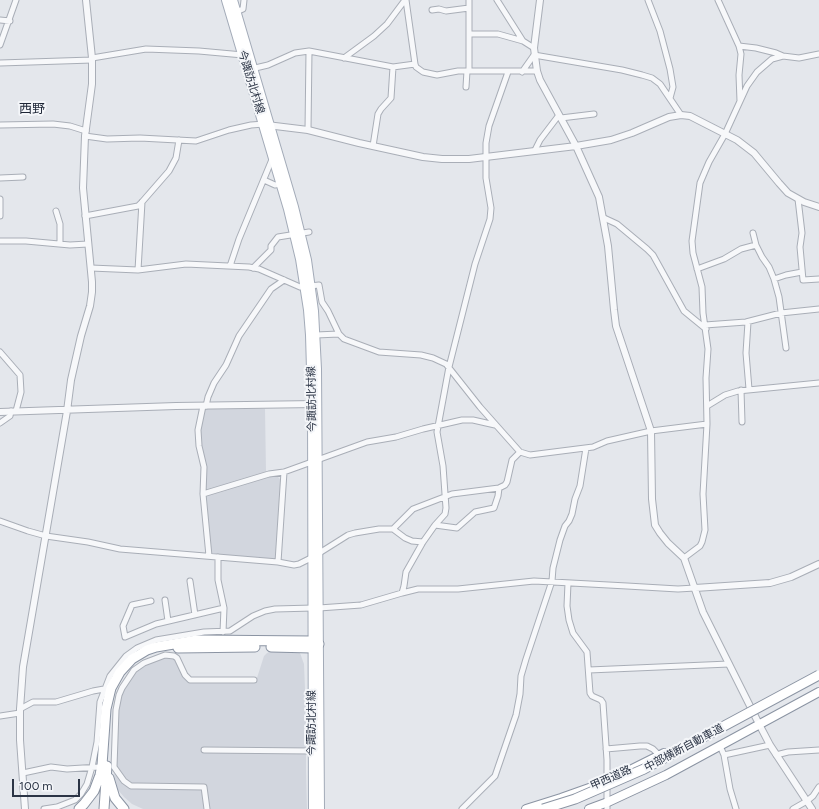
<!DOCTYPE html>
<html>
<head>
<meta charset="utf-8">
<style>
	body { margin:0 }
	#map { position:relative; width:819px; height:809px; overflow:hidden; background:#e4e7ec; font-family:Figtree,sans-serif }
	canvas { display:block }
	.scale { position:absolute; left:12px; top:779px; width:68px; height:18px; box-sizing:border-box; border:2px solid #2b3445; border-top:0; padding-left:5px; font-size:12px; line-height:14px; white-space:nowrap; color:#2b3445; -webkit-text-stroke:3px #f4f6f9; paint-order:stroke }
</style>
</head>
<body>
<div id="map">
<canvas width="819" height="809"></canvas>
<div class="scale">100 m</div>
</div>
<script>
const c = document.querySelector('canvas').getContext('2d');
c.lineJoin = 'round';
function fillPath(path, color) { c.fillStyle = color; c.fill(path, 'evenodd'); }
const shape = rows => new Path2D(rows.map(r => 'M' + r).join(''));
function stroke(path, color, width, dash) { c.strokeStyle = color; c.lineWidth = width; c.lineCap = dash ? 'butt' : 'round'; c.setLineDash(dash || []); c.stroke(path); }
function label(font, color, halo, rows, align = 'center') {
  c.font = font + ' Figtree,"Noto Sans JP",sans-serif'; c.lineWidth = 4; c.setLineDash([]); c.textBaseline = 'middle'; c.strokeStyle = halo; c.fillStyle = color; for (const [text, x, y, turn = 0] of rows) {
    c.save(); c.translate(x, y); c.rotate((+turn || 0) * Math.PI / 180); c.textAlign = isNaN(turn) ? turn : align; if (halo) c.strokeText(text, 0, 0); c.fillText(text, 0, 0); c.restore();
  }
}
fillPath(shape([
	[204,409,265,409,266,472,205,491,205,475,200,434,201,416],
	[276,475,281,480,278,562,209,556,203,494],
	[289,650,300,653,304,664,307,740,306,747,306,771,307,809,143,809,132,804,124,797,118,790,114,775,117,764,118,710,121,695,124,687,139,669,162,657,173,657,177,661,185,678,256,681,264,656,267,653,271,651]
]), '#d2d6de');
const minor = shape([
	[406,0,415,64,416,67,423,72,437,75,458,71,537,71],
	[497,0,523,41,534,48],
	[648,0,660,31,670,69,673,87,670,98],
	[718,0,739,46,741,54,739,75,740,101],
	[432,10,439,9,446,11,469,8],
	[236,12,243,9,244,0],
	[0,20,10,21],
	[470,34,498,34,523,41],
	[0,45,16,0],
	[739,46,756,48,776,53,783,56],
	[92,58,146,49,199,51,243,55],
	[344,58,374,36,387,24,405,0],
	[0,63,92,60],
	[251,69,268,65,295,53,309,51,393,67,415,64],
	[469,71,469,0],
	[522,72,534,55,622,70,642,75,652,78,660,84,681,115],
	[466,87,467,71],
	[561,118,594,114],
	[0,125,53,124,70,126,86,131],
	[308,130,309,51],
	[85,136,107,139,140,138,196,141,229,130,251,125,264,124],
	[373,146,378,114,381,109,391,98,393,67],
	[535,150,540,140,559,115],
	[0,178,23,177],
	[264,180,275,185,281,184],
	[0,199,0,216],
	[798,199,802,233,800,247,803,280,819,279],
	[56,211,60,224,60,244],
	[85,216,138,206,142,202,169,171,176,158,179,140],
	[604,218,617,224,647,249,653,255,684,311,706,329],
	[753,233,756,245,762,257,769,267,774,279,779,297,786,348],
	[0,241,26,241,70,245,88,244],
	[230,266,239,239,273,157],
	[91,268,138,270,186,264,249,267,259,269,300,287,319,285,322,302,328,311,339,334,344,339,379,352,421,355,433,358,446,364,480,407,520,452,530,455,593,447,607,441,651,431,707,424],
	[253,268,271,250,271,246,278,237,309,232],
	[697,269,724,259,741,249,756,245],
	[138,270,142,202],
	[774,279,786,275,802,272],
	[748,322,746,353,749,389],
	[705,325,746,322,781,313,819,309],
	[316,335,339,334],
	[0,352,20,375,21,392,16,411],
	[741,390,742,422],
	[203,406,198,430,199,446,204,467,203,494,209,556],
	[206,406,208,397,214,383,226,365,239,336,271,289,284,280],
	[707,406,725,395,738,391,819,383],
	[0,423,10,416,11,411],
	[203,494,269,474,284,472,367,442,396,437,423,429,462,420,473,420,495,425],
	[0,521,28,531,46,536,88,542,120,549,278,562,294,565,299,564,313,557,348,535,355,533,379,529,393,529,413,509,452,494,499,488,505,485,507,482,512,460,520,452],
	[435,525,445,514,446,508,443,466,437,432,449,367,475,264,490,219,491,208,486,178,486,143,489,126,508,72],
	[393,529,405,538,412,541,423,542],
	[218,557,218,580,224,608,223,632],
	[684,558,700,546,702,542,705,530,703,494,707,424,706,378,708,349,703,313,702,287,693,253,692,241,700,183,709,162,725,134,747,86,757,72,772,59,783,56,799,58,819,54],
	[278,562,284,472],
	[190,581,195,615],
	[568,583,567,606,569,620,573,633,587,652,590,693,592,696,601,700,603,703,607,760,607,809],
	[402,593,404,586,406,572,423,542,435,525,457,528,475,512,494,508,498,496,499,488],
	[165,600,168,621],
	[151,601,132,605,123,626,125,637,156,624,224,608],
	[319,608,361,605,402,593,418,589,458,589,534,581,627,586,678,589,695,588],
	[589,670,729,664],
	[20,709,33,702,56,702,93,691,104,689],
	[0,716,20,713],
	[720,746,724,755,730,789,736,809],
	[606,749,640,746,647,746,653,749,660,756],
	[204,750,312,751],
	[724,755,770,745],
	[776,755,788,752,819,750],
	[23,773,51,767,67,769,99,767],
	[44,809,57,807,75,800,81,794,87,784,92,767,97,742,100,702,110,676,126,656,137,648,156,640,204,632,230,631,253,616,265,611,275,609,313,608],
	[207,809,204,787,137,786,131,786,124,781,114,767,116,710,119,695,122,688,134,670,144,663,165,655,174,656,177,658,185,675,190,680,254,680],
	[462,809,495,776,516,715,520,694,521,676,526,659,552,581,553,568,560,540,565,526,569,521,572,514,575,499,580,486,586,448],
	[793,809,807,801,813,796,819,787]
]);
const tertiary = shape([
	[540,0,534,48,537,71,540,80,576,146,599,197,608,246,614,310,616,326,651,431,652,499,655,525,660,533,668,543,684,558,703,612,759,724,770,745,812,809],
	[267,125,308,130,359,143,423,157,442,159,469,159,576,146,611,140,632,133,669,117,681,115,690,116,737,140,754,153,779,183,788,193,804,202,819,207],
	[0,412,176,406,316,404],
	[695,588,770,583,791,577,819,564],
	[25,809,20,740,20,709,23,667,67,411,71,380,81,336,90,306,92,292,92,282,83,188,85,136,92,84,92,58,86,0]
]);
const primary = shape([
	[226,0,288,209,300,259,308,310,310,335,312,404,313,809],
	[233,0,294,207,307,260,314,311,317,369,320,809]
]);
const trunk = shape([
	[628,771,664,753],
	[526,809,561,798,592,787],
	[589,809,608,802,666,775,819,692]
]);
const motorway = shape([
	[271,647,312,648,319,644],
	[178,648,255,647],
	[109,778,115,798,124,809],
	[79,809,84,804,94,791,100,775,102,765,106,709,111,688,120,672,132,659,147,650,156,647,197,640,312,641,319,644],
	[104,809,107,766]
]);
stroke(minor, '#a9aeb7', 7);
stroke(tertiary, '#a9aeb7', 8);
stroke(primary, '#a3abb8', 10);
stroke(trunk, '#8b94a3', 10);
stroke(motorway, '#8b94a3', 11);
stroke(minor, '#f7f8fa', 5);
stroke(tertiary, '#f7f8fa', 6);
stroke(primary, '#fff', 8);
stroke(trunk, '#fff', 8);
stroke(motorway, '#fff', 9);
const motorwayBridge = shape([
	[543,809,575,799,644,769,819,675]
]);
stroke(motorwayBridge, '#8b94a3', 11, []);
stroke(motorwayBridge, '#fff', 9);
label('11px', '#2b3445', '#f4f6f9', [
	["今諏訪北村線",251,82,73],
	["今諏訪北村線",312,399,-91],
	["今諏訪北村線",312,723,-90],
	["中部横断自動車道",684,748,-28],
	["甲西道路",611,778,-24]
]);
label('13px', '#1d2536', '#f4f6f9', [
	["西野",32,109]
]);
</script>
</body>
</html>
